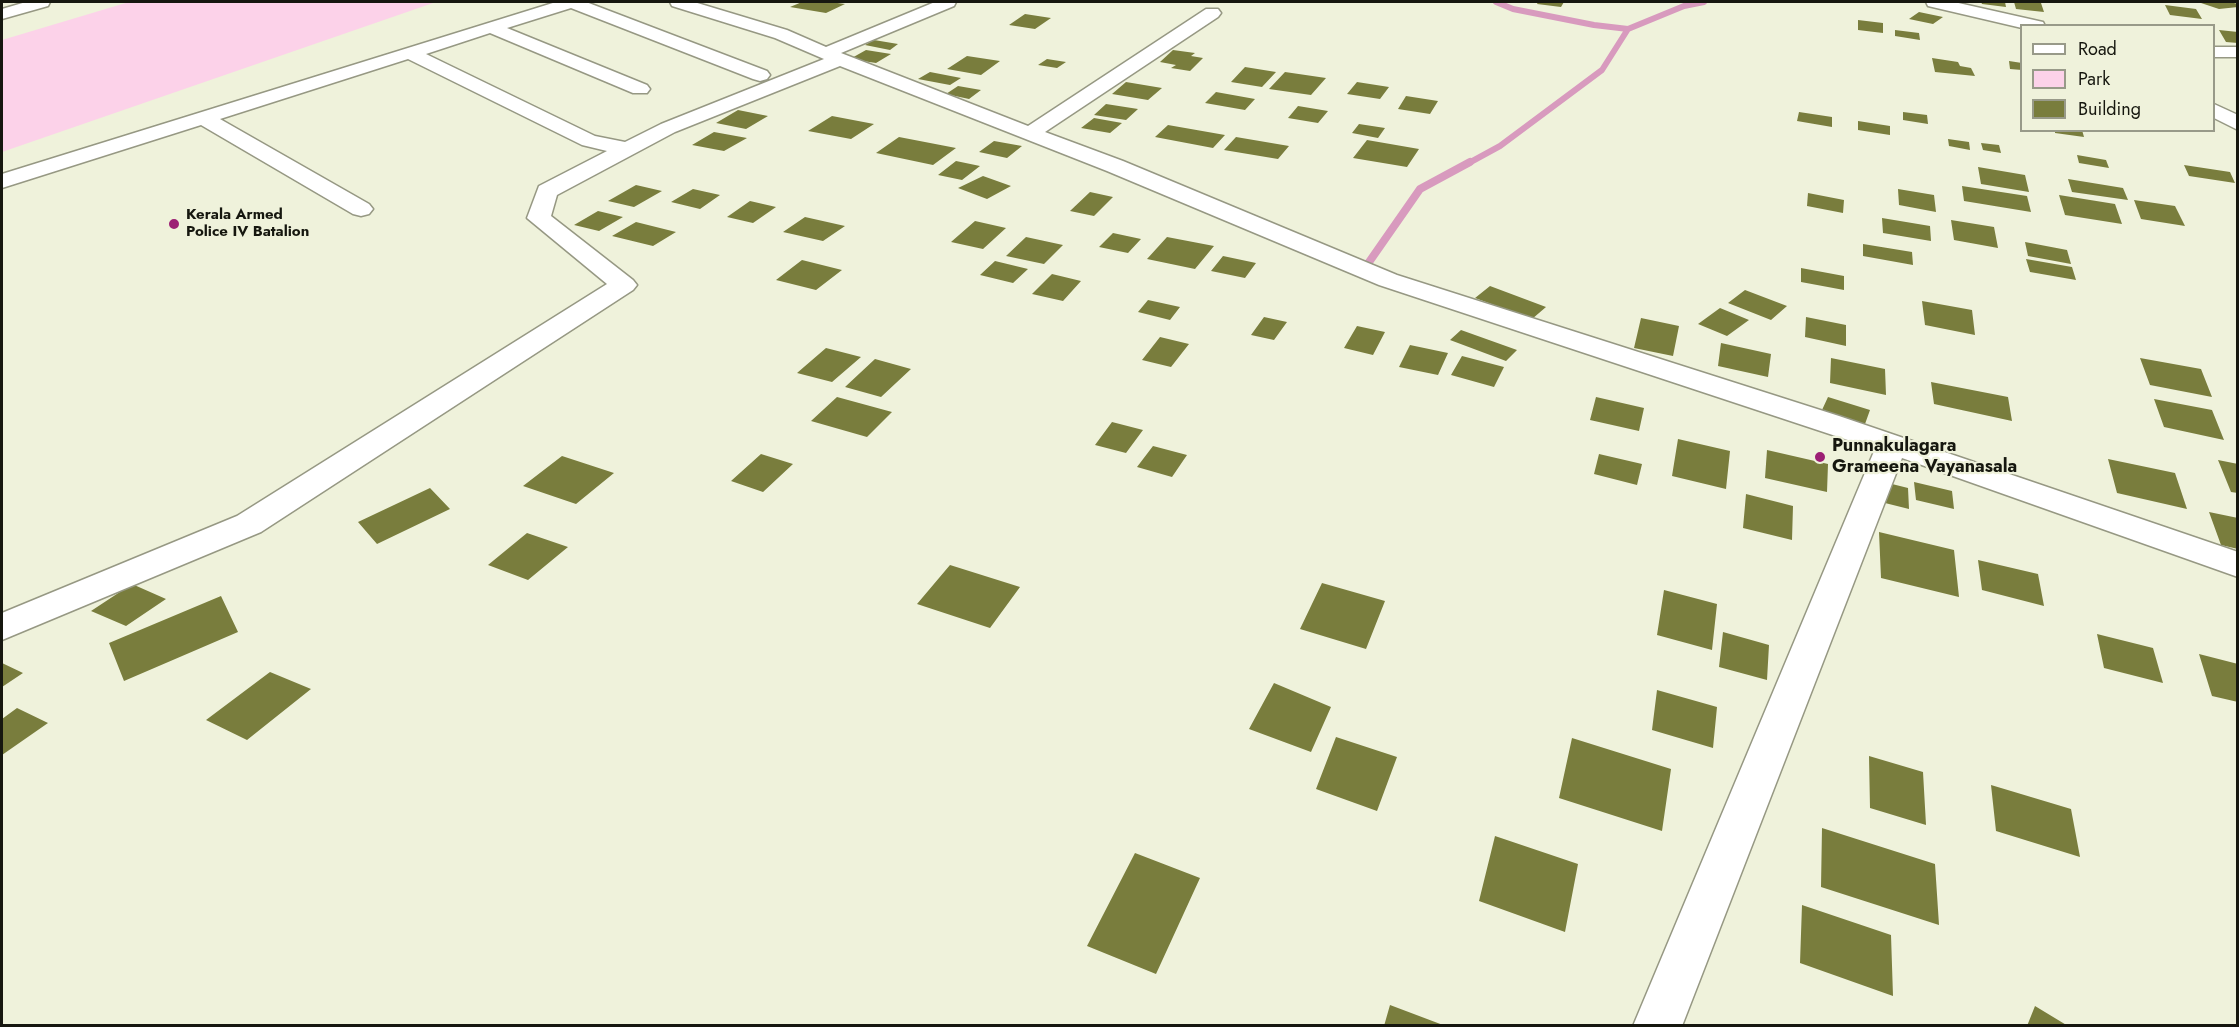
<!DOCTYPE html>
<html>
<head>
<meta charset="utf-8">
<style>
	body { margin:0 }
	#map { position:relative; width:2239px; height:1027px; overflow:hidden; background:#eff2db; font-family:Jost,sans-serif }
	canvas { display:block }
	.frame { position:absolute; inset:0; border:3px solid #16170f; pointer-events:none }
	.legend { position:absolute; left:2020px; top:24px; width:195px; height:108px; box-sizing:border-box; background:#eff2db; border:2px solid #989a89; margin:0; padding:8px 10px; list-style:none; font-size:18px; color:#16170f }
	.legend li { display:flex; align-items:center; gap:12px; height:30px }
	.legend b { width:30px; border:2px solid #989a89 }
</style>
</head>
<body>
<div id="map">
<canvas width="2239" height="1027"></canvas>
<div class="frame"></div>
<ul class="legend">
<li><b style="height:8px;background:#fff"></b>Road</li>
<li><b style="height:16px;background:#fcd2e9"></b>Park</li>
<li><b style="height:16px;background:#797d3d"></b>Building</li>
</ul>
</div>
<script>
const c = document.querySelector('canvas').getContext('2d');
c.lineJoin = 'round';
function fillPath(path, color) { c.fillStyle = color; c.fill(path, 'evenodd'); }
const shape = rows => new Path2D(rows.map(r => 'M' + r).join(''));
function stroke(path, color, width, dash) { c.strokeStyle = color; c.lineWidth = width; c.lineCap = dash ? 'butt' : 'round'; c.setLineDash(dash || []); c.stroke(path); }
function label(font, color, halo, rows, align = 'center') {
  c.font = font + ' Jost,sans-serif'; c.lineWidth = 4.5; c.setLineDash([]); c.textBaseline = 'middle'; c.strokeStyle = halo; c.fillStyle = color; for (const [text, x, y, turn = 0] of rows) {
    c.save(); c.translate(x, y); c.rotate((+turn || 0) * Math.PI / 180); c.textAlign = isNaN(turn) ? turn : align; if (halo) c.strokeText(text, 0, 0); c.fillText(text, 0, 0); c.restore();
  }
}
fillPath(shape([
	[129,2,436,2,2,152,2,40]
]), '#fcd2e9');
stroke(shape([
	[1496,2,1513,9,1594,25,1628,29],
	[1467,164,1500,146,1602,70,1628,29,1684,6,1704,2]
]), '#d89abe', 6);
stroke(shape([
	[1367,265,1420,189,1470,162]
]), '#d89abe', 8);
fillPath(shape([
	[802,2,830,2,845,4,826,13,790,7],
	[1538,2,1564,2,1561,7,1537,4],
	[1981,2,2005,2,2006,7,1982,4],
	[2014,2,2041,3,2044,12,2016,9],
	[2198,2,2230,2,2238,4,2238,7,2219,9],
	[2165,5,2196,9,2202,19,2170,15],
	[1919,12,1943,17,1933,24,1909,19],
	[1025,14,1051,18,1035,29,1009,25],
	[1858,20,1883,23,1883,33,1858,30],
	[1895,30,1919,33,1920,40,1895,36],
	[2219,30,2238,32,2238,43,2226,42],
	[874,40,898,44,890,50,865,45],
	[866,50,891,54,876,63,850,59],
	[1173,50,1195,53,1191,56,1203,58,1190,71,1171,68,1176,65,1160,62],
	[967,56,1000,61,981,75,947,69],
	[1932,58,1958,62,1960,66,1971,68,1975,76,1935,72],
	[1047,59,1066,62,1057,68,1038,65],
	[2009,61,2022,63,2022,70,2010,69],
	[1245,67,1276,72,1262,87,1231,82],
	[930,72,961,78,950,85,918,79],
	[1285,72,1326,78,1311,95,1269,89],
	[1126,82,1162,88,1148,100,1112,94],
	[1357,82,1389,87,1380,99,1347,94],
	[958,86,981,90,969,99,946,94],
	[1216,92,1255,99,1245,110,1205,103],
	[1406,96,1438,101,1430,114,1398,109],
	[1106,104,1138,109,1126,120,1094,115],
	[1298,106,1328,111,1318,123,1288,118],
	[738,110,768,116,746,129,716,123],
	[1799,112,1832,117,1832,127,1797,121],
	[1903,112,1927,115,1928,124,1903,120],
	[832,116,874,124,851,139,808,131],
	[1094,118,1122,123,1110,133,1081,128],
	[1858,121,1890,126,1890,135,1858,130],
	[1359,124,1385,128,1378,138,1352,133],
	[1168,125,1225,135,1213,148,1155,137],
	[2055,130,2082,130,2084,137,2055,133],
	[714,132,747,138,724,151,692,145],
	[899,137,956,148,933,165,876,153],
	[1236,137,1289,146,1278,159,1224,150],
	[1948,139,1969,142,1970,150,1949,146],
	[1367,140,1419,149,1407,167,1353,158],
	[994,141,1022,146,1007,158,979,152],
	[1981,143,1999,145,2001,153,1983,150],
	[2077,155,2106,160,2109,168,2079,163],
	[956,161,980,166,962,180,938,175],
	[2184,165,2230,172,2235,183,2189,176],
	[1978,167,2025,175,2029,192,1981,184],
	[983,176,1011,186,987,199,958,188],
	[2068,179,2123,188,2128,200,2072,192],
	[636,185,662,191,634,207,608,201],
	[1962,186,2027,196,2031,212,1964,201],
	[693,189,720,195,700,209,671,202],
	[1898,189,1934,195,1936,212,1899,205],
	[1090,192,1113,197,1094,216,1070,211],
	[1808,193,1844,200,1843,213,1807,206],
	[2059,195,2115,204,2122,224,2065,215],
	[2134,200,2175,206,2185,226,2141,219],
	[750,201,776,207,753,223,727,217],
	[598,211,623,217,599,231,574,225],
	[805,217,845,226,823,241,783,232],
	[1882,218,1930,226,1931,241,1883,233],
	[1951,220,1994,227,1998,248,1954,240],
	[975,221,1006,228,983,249,951,242],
	[636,222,676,232,653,246,612,236],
	[1113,233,1141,239,1128,253,1099,247],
	[1026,237,1063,245,1044,264,1006,256],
	[1167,237,1214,246,1195,269,1147,259],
	[2025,242,2067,250,2071,264,2028,256],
	[1863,244,1912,252,1913,265,1863,256],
	[1223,256,1256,263,1245,278,1211,271],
	[2026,259,2072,267,2076,280,2030,272],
	[802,260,842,270,816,290,776,280],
	[995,261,1028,269,1013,283,980,275],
	[1801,268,1844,276,1844,290,1801,282],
	[1052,274,1081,281,1063,301,1032,294],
	[1490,286,1546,307,1532,319,1475,298],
	[1745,290,1787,306,1771,320,1728,303],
	[1148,300,1180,307,1170,320,1138,312],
	[1922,301,1972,310,1975,335,1925,325],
	[1720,308,1749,320,1727,336,1698,324],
	[1264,317,1287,322,1274,340,1251,335],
	[1806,317,1846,325,1846,346,1805,337],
	[1641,318,1679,326,1673,356,1634,348],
	[1357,326,1385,332,1373,355,1344,348],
	[1461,330,1517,350,1506,361,1450,340],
	[1160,337,1189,344,1171,367,1142,360],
	[1721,343,1771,354,1768,377,1718,366],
	[1410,345,1448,353,1438,375,1399,367],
	[826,348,861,357,832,382,797,373],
	[1462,356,1504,367,1494,387,1451,375],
	[1831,358,1885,369,1886,395,1830,383],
	[2140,358,2201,369,2212,397,2150,385],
	[875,359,911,369,881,397,845,387],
	[1931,382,2008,397,2012,421,1934,404],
	[837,397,892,412,867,437,811,421],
	[1596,397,1644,408,1639,431,1590,420],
	[1828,397,1870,410,1865,424,1822,410],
	[2154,399,2212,410,2224,440,2164,427],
	[1112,422,1143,430,1126,453,1095,445],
	[1678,439,1730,451,1726,489,1672,476],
	[1153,446,1187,455,1172,477,1137,467],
	[1767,450,1828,464,1827,492,1765,478],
	[761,454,793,464,763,492,731,481],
	[1599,454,1642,464,1637,485,1594,474],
	[562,456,614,473,576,504,523,486],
	[2108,459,2175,473,2187,509,2117,493],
	[2218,460,2238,464,2238,493,2231,492],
	[1884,482,1908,488,1909,509,1885,503],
	[1914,482,1952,491,1954,509,1916,500],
	[430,488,450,509,377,544,358,522],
	[1746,494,1793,506,1792,540,1743,528],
	[2209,512,2238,518,2238,549,2221,545],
	[1879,532,1954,550,1959,597,1881,578],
	[527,533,568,547,528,580,488,565],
	[1978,560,2038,574,2044,606,1982,590],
	[950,565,1020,587,990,628,917,604],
	[1322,583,1385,601,1366,649,1300,629],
	[132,584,166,599,126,626,91,611],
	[1664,590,1717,604,1712,650,1657,635],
	[221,596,238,632,124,681,109,643],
	[1723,632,1769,645,1767,680,1719,667],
	[2097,634,2153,648,2163,683,2104,668],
	[2199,654,2238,664,2238,702,2212,696],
	[2,663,23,673,2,687],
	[270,672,311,689,247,740,206,720],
	[1274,683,1331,707,1311,752,1249,729],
	[1657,690,1717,707,1713,748,1652,730],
	[17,708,48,723,2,755,2,719],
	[1336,737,1397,757,1377,811,1316,789],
	[1572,738,1671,769,1662,831,1559,798],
	[1869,756,1923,772,1926,825,1870,808],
	[1991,785,2071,809,2080,857,1996,831],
	[1822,828,1935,864,1939,925,1821,887],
	[1495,836,1578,864,1565,932,1479,901],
	[1135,853,1200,878,1156,974,1087,946],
	[1802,905,1891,935,1893,996,1800,963],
	[1390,1005,1443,1025,1443,1026,1384,1026],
	[2035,1006,2068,1026,2027,1026]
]), '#797d3d');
const minor = shape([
	[556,2,586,2,767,71,770,75,767,79,760,81,753,79,571,8,507,28,647,85,650,89,647,93,633,93,490,33,426,54,595,136,625,142,661,124,824,59,775,38,672,6,670,2,694,2,787,30,826,47,935,2,956,2,954,6,841,53,1028,126,1206,9,1218,9,1221,13,1218,17,1045,132,1123,161,1397,275,1839,416,2238,552,2238,577,1902,458,1682,1026,1633,1026,1875,449,1379,285,1107,171,840,66,675,132,557,195,551,216,633,280,637,285,633,290,261,532,2,640,2,613,237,516,607,284,527,218,539,186,607,151,582,145,408,59,220,119,369,204,373,209,369,214,361,216,353,214,201,125,2,188,2,174,556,2],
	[1926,2,1954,2,2043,22,2045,26,2022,26,2022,28,1928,6,1926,2],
	[2214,47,2238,47,2238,57,2214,57,2214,47],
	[2214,104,2238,115,2238,130,2214,118,2214,104]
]);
const secondary = shape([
	[26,2,50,2,48,6,2,19,2,9,26,2]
]);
stroke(minor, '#969883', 3);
stroke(secondary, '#969883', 3);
fillPath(minor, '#fff');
fillPath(secondary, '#fff');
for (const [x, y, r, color] of [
	[174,224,6,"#9c1f74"],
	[1820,457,6,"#9c1f74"]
]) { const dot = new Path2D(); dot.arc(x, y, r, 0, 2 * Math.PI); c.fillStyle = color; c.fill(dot); stroke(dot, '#eff2db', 2); }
label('bold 15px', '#16170f', '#eff2db', [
	["Kerala Armed",186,215],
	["Police IV Batalion",186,232]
], 'left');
label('bold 18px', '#16170f', '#eff2db', [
	["Punnakulagara",1832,447],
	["Grameena Vayanasala",1832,468]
], 'left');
</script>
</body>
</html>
